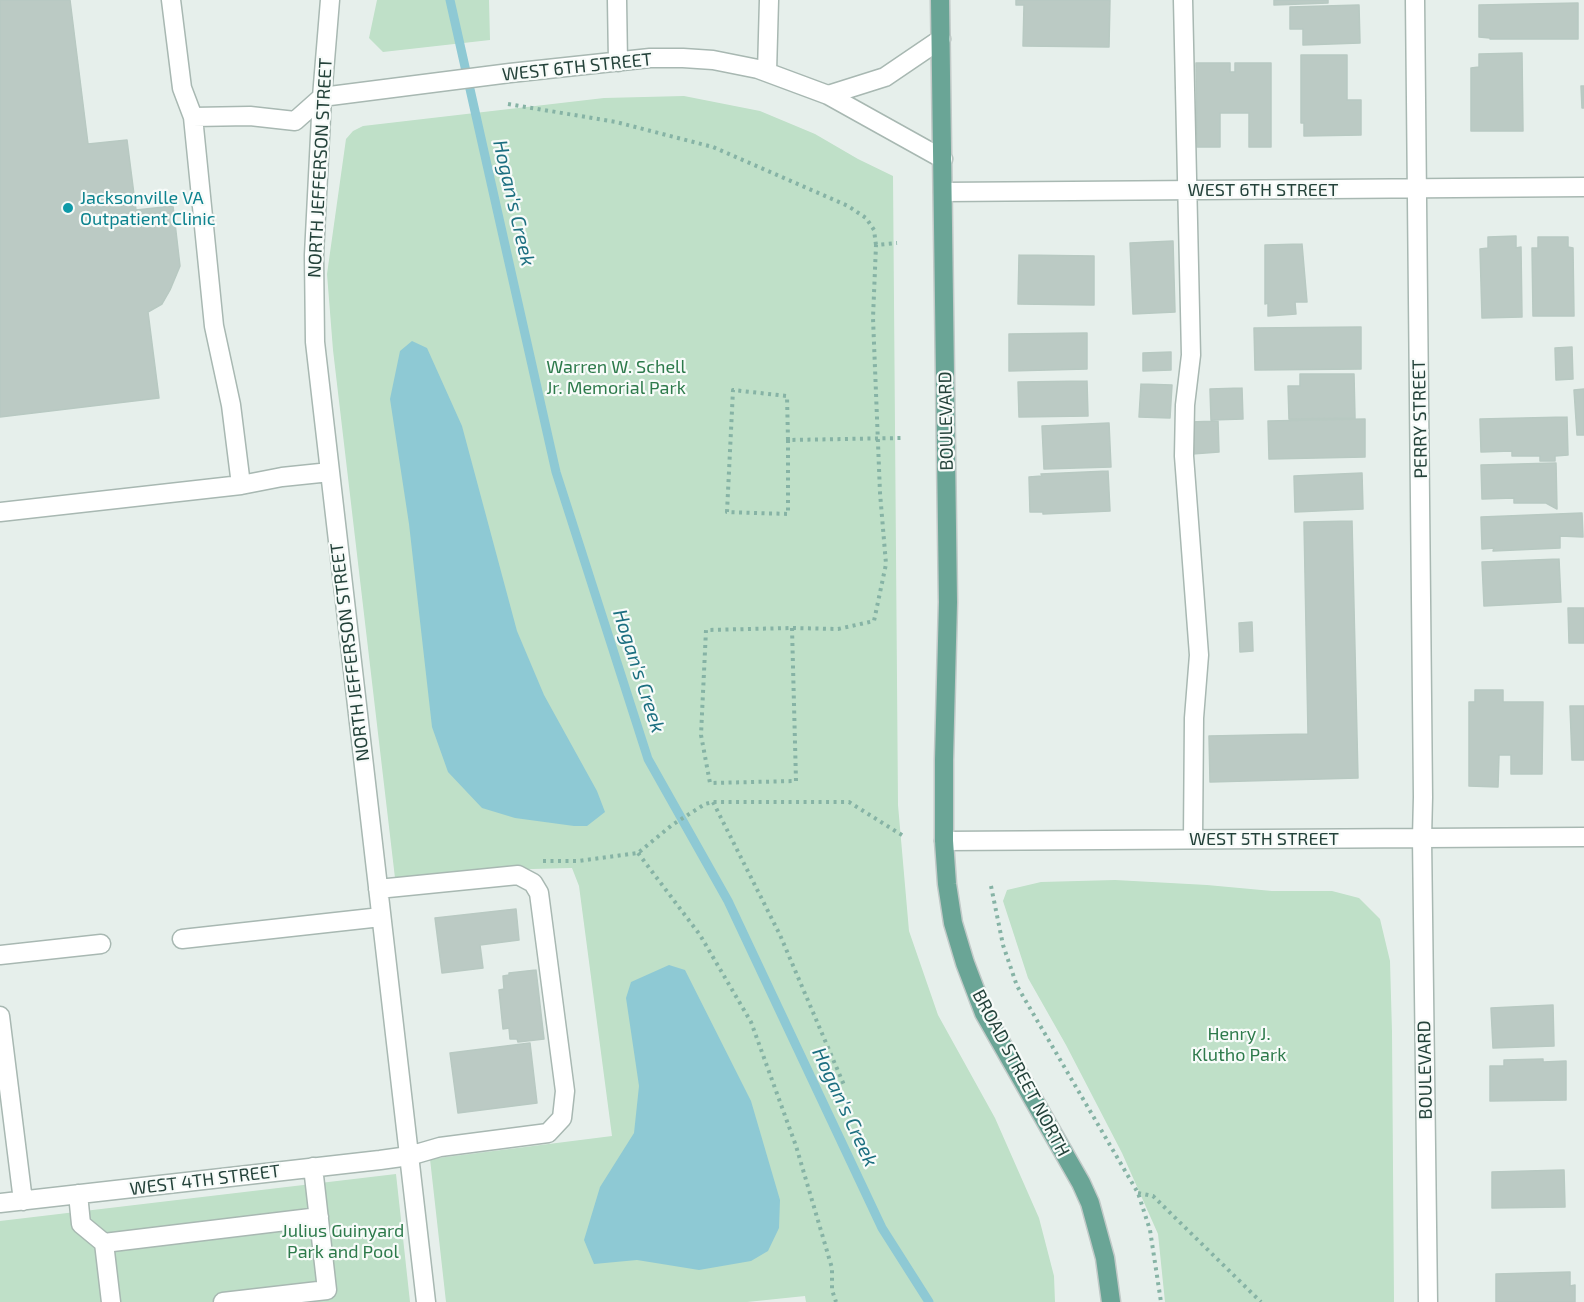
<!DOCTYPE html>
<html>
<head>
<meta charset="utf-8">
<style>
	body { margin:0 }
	canvas { display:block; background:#e6efeb }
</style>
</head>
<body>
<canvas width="1584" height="1302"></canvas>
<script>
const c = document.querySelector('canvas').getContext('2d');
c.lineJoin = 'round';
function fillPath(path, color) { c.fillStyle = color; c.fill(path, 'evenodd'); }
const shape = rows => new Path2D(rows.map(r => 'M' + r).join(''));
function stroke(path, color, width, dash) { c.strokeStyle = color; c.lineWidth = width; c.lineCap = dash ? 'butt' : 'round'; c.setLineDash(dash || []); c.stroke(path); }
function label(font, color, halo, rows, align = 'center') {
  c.font = font + ' "Exo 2",sans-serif'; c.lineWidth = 4.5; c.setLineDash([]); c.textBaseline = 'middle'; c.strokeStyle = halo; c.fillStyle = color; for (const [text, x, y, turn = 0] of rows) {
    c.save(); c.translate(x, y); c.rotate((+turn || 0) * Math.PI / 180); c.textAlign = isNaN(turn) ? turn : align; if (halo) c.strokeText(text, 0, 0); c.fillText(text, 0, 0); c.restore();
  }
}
fillPath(shape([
	[377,0,489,0,490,40,383,52,369,38],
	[684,96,760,111,815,134,858,159,893,176,898,805,909,931,938,1015,995,1118,1039,1218,1054,1276,1055,1302,806,1302,805,1296,747,1302,446,1302,430,1159,612,1136,579,886,572,868,493,870,395,878,333,350,327,274,346,139,353,131,363,126,604,98],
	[1115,880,1207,885,1272,891,1332,891,1359,898,1380,919,1390,961,1392,1032,1394,1302,1165,1302,1158,1234,1122,1153,1066,1045,1028,978,1003,901,1007,890,1041,882],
	[396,1174,410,1302,0,1302,0,1221]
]), '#bfe0c8');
fillPath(shape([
	[412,341,427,348,462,426,517,631,544,695,597,791,605,812,587,826,574,826,515,818,482,808,448,772,432,727,409,524,390,399,400,351],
	[669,965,685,970,751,1101,780,1200,779,1228,768,1251,751,1261,699,1270,637,1260,594,1264,584,1240,600,1187,634,1133,639,1086,626,998,631,982]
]), '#8ec9d4');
stroke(shape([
	[450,0,556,472,648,759,728,901,882,1228,929,1302]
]), '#8ec9d4', 9);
const building = shape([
	[0,0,70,0,88,144,127,140,136,210,173,206,180,266,170,290,162,304,148,312,159,398,0,417,0,0],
	[1016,0,1110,0,1109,47,1023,46,1024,5,1016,5,1016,0],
	[1274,0,1328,0,1328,3,1274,5,1274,0],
	[1578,3,1578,39,1490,39,1490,38,1479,37,1479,5,1578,3],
	[1359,5,1360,43,1303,45,1303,29,1290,29,1290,7,1359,5],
	[1522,53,1523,131,1471,131,1471,68,1479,67,1479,54,1522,53],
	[1301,55,1347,55,1347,100,1361,100,1361,135,1304,136,1304,123,1301,123,1301,55],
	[1196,63,1230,63,1230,72,1235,72,1235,63,1271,63,1271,147,1249,147,1249,113,1220,113,1220,147,1197,147,1196,63],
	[1581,86,1584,86,1584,108,1582,108,1581,86],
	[1516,236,1516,248,1521,247,1522,317,1482,318,1480,249,1488,248,1488,237,1516,236],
	[1538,237,1568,237,1568,247,1573,248,1574,316,1533,316,1532,248,1538,248,1538,237],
	[1173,241,1175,312,1133,314,1130,243,1173,241],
	[1302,244,1307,302,1295,302,1296,314,1268,316,1268,303,1265,304,1265,245,1302,244],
	[1019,255,1094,256,1094,305,1018,304,1019,255],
	[1361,327,1361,369,1255,370,1254,328,1361,327],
	[1087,333,1087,369,1009,371,1009,334,1087,333],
	[1572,347,1573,379,1556,380,1555,348,1572,347],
	[1171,352,1171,370,1143,371,1143,353,1171,352],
	[1300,374,1354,374,1355,418,1289,419,1288,386,1300,386,1300,374],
	[1087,381,1088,416,1019,417,1018,382,1087,381],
	[1141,384,1172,385,1170,418,1139,417,1141,384],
	[1242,388,1243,419,1211,420,1210,389,1242,388],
	[1584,389,1584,435,1577,435,1574,390,1584,389],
	[1567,417,1568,455,1555,456,1555,461,1540,461,1540,456,1512,456,1512,451,1481,452,1480,419,1567,417],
	[1365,419,1365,457,1269,459,1268,421,1365,419],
	[1218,421,1219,452,1192,454,1190,422,1218,421],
	[1109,423,1111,467,1044,469,1042,426,1109,423],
	[1556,463,1557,509,1546,503,1514,503,1514,498,1482,499,1481,465,1556,463],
	[1108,471,1110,511,1043,514,1043,512,1030,512,1029,477,1042,476,1041,474,1108,471],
	[1362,473,1363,509,1295,512,1294,476,1362,473],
	[1582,513,1583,537,1560,536,1560,548,1493,551,1494,548,1482,549,1481,517,1582,513],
	[1352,521,1358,778,1210,782,1209,736,1308,734,1304,522,1352,521],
	[1559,559,1561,602,1484,606,1482,562,1559,559],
	[1568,608,1584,608,1584,643,1569,643,1568,608],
	[1252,622,1253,651,1240,652,1239,623,1252,622],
	[1475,690,1503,690,1503,702,1543,702,1542,774,1511,774,1511,755,1499,755,1498,787,1469,786,1469,702,1475,702,1475,690],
	[1570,706,1584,706,1584,760,1572,760,1570,706],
	[516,909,519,940,480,945,483,968,442,973,435,918,516,909],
	[536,970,544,1039,518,1042,517,1039,510,1039,509,1028,503,1029,499,990,504,989,503,976,509,975,509,973,536,970],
	[1553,1005,1554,1046,1493,1048,1491,1008,1553,1005],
	[530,1043,537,1103,458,1113,450,1053,530,1043],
	[1543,1059,1543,1062,1566,1061,1566,1100,1490,1101,1490,1066,1504,1066,1504,1060,1543,1059],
	[1564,1170,1565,1207,1492,1208,1492,1172,1564,1170],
	[1570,1272,1570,1286,1575,1285,1575,1302,1496,1302,1496,1274,1570,1272]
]);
fillPath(building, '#bbcac4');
stroke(building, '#b8c9c2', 1.5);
const minor = shape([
	[171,0,182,88,193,117,250,116,295,121,322,97,510,73,650,58,683,58,713,60,758,69,828,95,943,159],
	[330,0,322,97,314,255,315,342,426,1302],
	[617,0,618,62],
	[1183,0,1191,355,1185,405,1184,456,1199,655,1194,718,1193,839],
	[1415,0,1423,797,1422,838,1428,1302],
	[767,72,769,0],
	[828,95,885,77,941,39],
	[193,117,214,326,231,405,241,485],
	[943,192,1584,187],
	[0,512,241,485,282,477,330,472],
	[944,841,1584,837],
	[182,939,381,917],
	[0,955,101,944],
	[0,1016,23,1201],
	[78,1194,81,1224,104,1243,111,1302],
	[0,1203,380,1160,409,1156,440,1147,548,1133,562,1118,565,1091,539,893,533,883,518,875,378,889],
	[104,1243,319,1217],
	[223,1302,327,1290,313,1167]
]);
const major = shape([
	[940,0,948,602,944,760,944,841,947,884,953,923,965,963,984,1013,1081,1183,1090,1203,1105,1258,1111,1302]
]);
stroke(minor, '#a8b8b2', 21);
stroke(major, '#c2cac8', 21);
stroke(shape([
	[508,104,616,122,713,147,848,206,866,218,874,230,876,245],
	[788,440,788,514,727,512,733,390,787,396,788,440,902,438],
	[792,628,796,781,710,783,701,735,706,630,792,628,838,629,874,621,886,564,880,493,873,318,876,245,897,243],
	[713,802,780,935,844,1085],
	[638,853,700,935,751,1022,796,1146,832,1268,832,1290,836,1302],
	[543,861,578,861,638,853,672,825,705,804,713,802,849,802,905,837],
	[991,886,1003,945,1017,986,1138,1193,1150,1230,1161,1302],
	[1138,1193,1153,1196,1261,1302]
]), '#86b3a5', 4, [3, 4.5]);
stroke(minor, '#fff', 18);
stroke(major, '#6aa596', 18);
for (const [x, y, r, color] of [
	[68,208,6,"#0f9aa8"]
]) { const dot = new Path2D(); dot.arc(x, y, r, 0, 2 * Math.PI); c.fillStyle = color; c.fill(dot); stroke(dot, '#f7fbf9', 2); }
label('18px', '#24423a', '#f7fbf9', [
	["WEST 6TH STREET",577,67,-6],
	["NORTH JEFFERSON STREET",320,168,-87],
	["WEST 6TH STREET",1263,190],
	["PERRY STREET",1420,419,-91],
	["BOULEVARD",946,421,-91],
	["NORTH JEFFERSON STREET",350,652,-97],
	["WEST 5TH STREET",1264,839],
	["BOULEVARD",1425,1070,-91],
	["BROAD STREET NORTH",1021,1073,62],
	["WEST 4TH STREET",205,1180,-7]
]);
label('18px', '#0d838f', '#f7fbf9', [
	["Jacksonville VA",80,198],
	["Outpatient Clinic",80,219]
], 'left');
label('18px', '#2d7a4b', '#f7fbf9', [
	["Warren W. Schell",616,367],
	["Jr. Memorial Park",616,388],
	["Henry J.",1239,1034],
	["Klutho Park",1239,1055],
	["Julius Guinyard",343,1231],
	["Park and Pool",343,1252]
]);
label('italic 20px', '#1c6f80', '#f7fbf9', [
	["Hogan's Creek",514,203,77],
	["Hogan's Creek",639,671,72],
	["Hogan's Creek",845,1107,65]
]);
</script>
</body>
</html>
